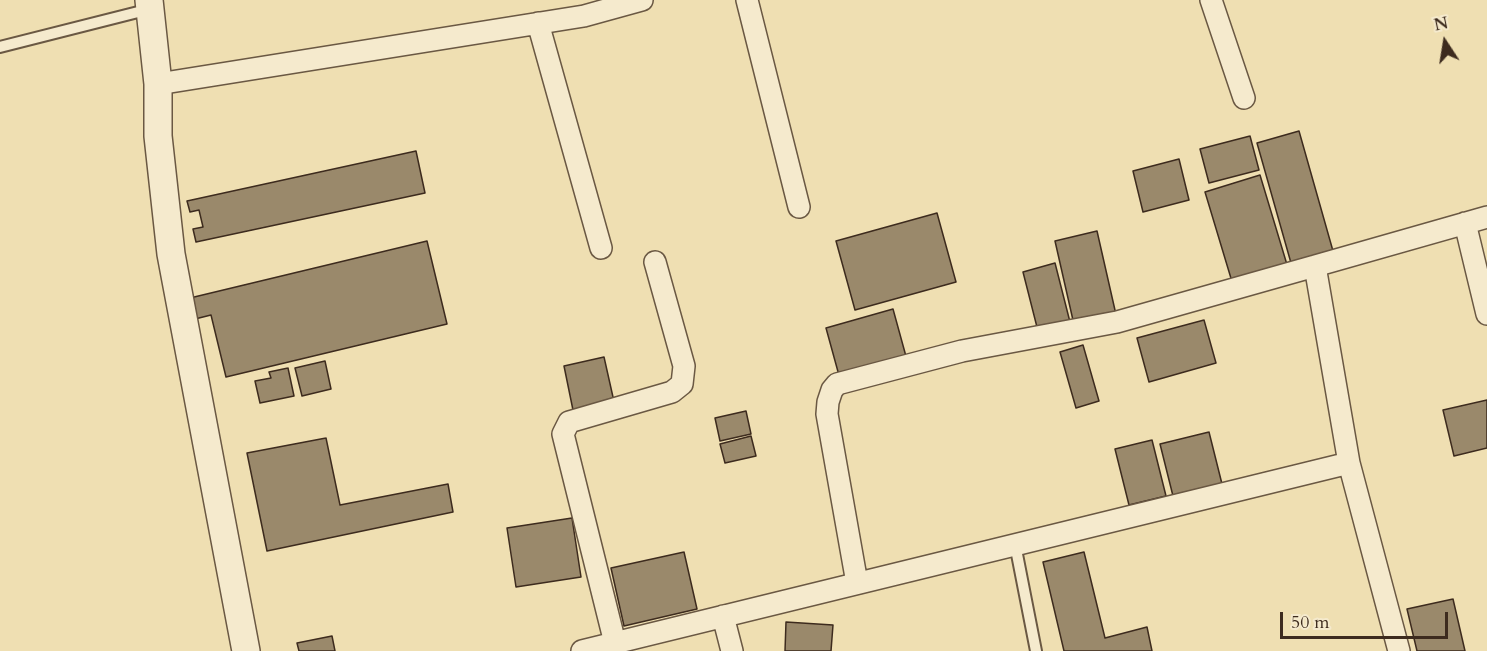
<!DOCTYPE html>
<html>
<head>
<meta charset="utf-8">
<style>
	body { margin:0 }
	#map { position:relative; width:1487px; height:651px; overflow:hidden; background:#efdfb2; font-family:Cardo,serif }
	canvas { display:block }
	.north { position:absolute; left:1415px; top:12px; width:60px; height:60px; -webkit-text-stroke:4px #f5eacd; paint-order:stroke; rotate:348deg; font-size:16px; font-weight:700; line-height:24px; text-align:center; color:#3d2b1e }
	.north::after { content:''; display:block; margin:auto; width:21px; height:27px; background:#3d2b1e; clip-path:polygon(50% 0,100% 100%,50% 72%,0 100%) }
	.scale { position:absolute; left:1280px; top:612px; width:168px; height:27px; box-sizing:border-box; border:3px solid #3d2b1e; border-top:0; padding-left:8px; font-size:18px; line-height:21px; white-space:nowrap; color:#3d2b1e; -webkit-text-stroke:4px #f5eacd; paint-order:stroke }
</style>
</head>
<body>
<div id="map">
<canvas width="1487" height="651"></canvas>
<div class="north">N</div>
<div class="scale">50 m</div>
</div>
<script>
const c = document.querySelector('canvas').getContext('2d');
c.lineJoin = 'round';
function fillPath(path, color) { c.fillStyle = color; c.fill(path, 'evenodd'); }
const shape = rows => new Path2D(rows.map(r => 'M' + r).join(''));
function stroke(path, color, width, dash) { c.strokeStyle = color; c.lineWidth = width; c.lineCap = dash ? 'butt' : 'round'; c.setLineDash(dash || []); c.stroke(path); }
const building = shape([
	[1299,131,1333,251,1291,263,1257,143,1299,131],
	[1250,136,1259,170,1209,183,1200,149,1250,136],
	[416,151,425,193,196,242,193,229,203,227,199,210,190,212,187,201,416,151],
	[1179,159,1189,200,1143,212,1133,171,1179,159],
	[1260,175,1288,268,1233,285,1205,192,1260,175],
	[937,213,956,282,855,310,836,241,937,213],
	[1097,231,1117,319,1075,329,1055,241,1097,231],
	[427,241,447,324,226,377,211,315,195,319,190,298,427,241],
	[1055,263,1071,326,1039,335,1023,272,1055,263],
	[893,309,907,360,840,379,826,328,893,309],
	[1204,320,1216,363,1149,382,1137,338,1204,320],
	[1083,345,1099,401,1076,408,1060,352,1083,345],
	[604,357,615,406,574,415,564,366,604,357],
	[325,361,331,389,302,396,295,368,325,361],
	[288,368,294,396,260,403,255,381,271,378,269,372,288,368],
	[1487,400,1487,448,1454,456,1443,410,1487,400],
	[746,411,751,434,720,441,715,418,746,411],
	[1209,432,1223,488,1174,500,1160,444,1209,432],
	[751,436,756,456,725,463,720,444,751,436],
	[326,438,340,505,448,484,453,512,267,551,247,453,326,438],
	[1152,440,1166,496,1129,505,1115,449,1152,440],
	[572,518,581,577,516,587,507,528,572,518],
	[684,552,697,609,624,626,611,568,684,552],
	[1084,552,1105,638,1147,627,1152,651,1064,651,1043,562,1084,552],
	[1453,599,1465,651,1417,651,1407,609,1453,599],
	[786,622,833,625,831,651,785,651,786,622],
	[332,636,335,651,299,651,297,643,332,636]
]);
fillPath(building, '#9a896b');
stroke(building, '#3d2b1e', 1.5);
const service = shape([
	[0,47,150,9],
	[1015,544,1036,651]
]);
const minor = shape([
	[747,0,799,207],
	[1211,0,1244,98],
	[538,23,601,248],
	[158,84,584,16,642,0],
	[1465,223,1487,314],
	[1349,463,1399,651],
	[857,583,827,414,828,402,832,390,837,384,962,351,1117,322,1315,266],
	[723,616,732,651],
	[615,643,563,434,569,422,672,392,682,384,684,366,655,262],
	[582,651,1349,463,1315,266,1487,217]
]);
const tertiary = shape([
	[149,0,158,84,158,136,171,254,246,651]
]);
stroke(service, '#6a5843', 14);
stroke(minor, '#6a5843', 24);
stroke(tertiary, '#6a5843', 30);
stroke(service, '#f5eacd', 10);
stroke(minor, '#f5eacd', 21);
stroke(tertiary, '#f5eacd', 27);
</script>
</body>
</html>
